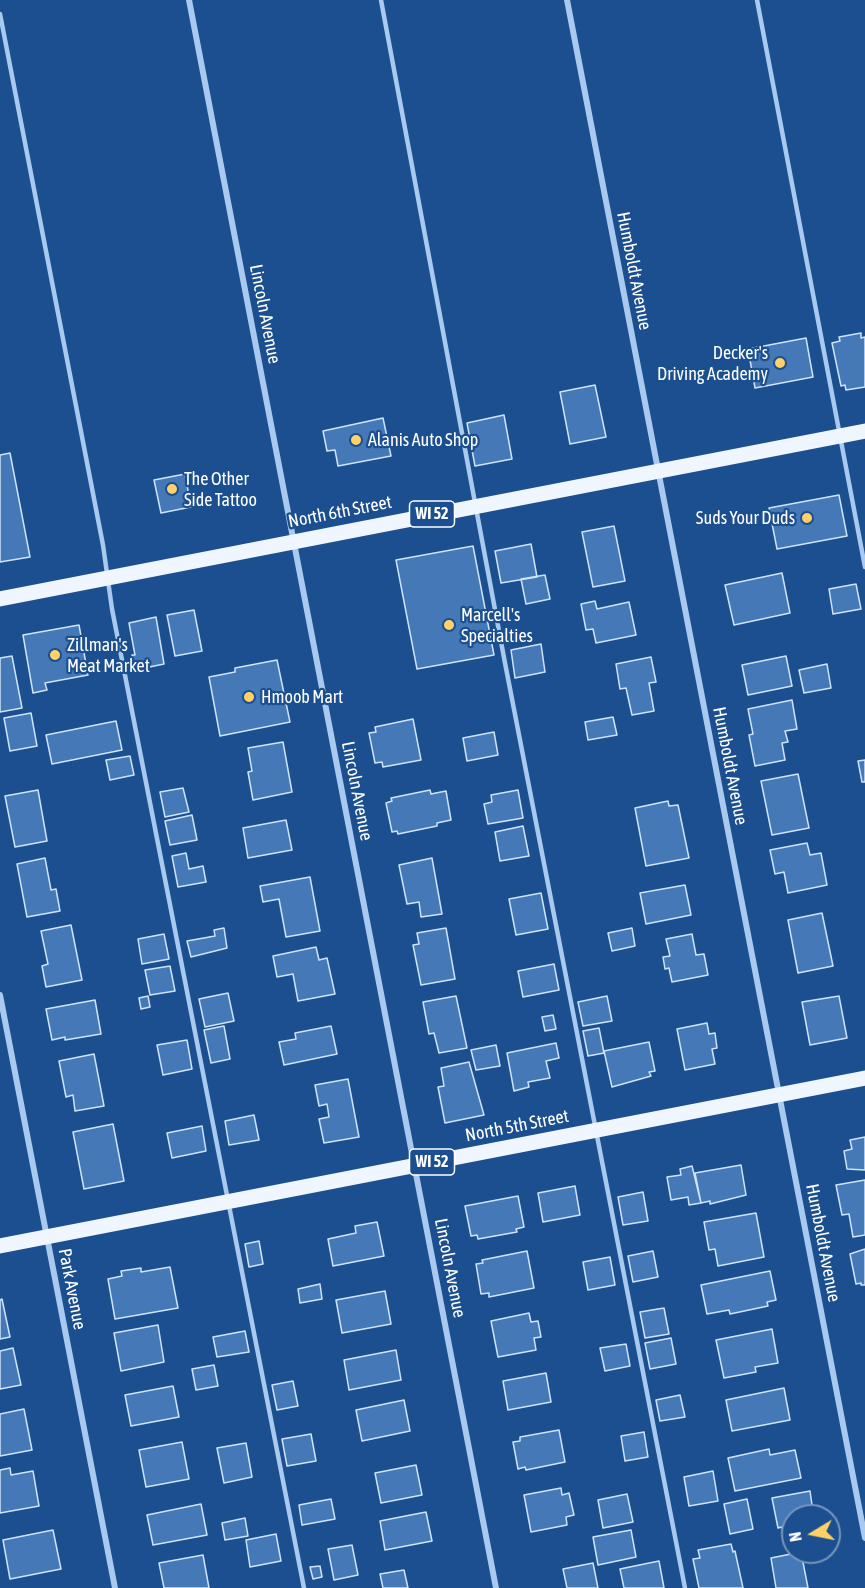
<!DOCTYPE html>
<html>
<head>
<meta charset="utf-8">
<style>
	body { margin:0 }
	#map { position:relative; width:865px; height:1588px; overflow:hidden; background:#1b4f8f; font-family:"Asap Condensed",sans-serif }
	canvas { display:block }
	.north { position:absolute; left:781px; top:1504px; width:60px; height:60px; box-sizing:border-box; background:#1b4f8f; border:2px solid #7695bc; border-radius:50%; rotate:260deg; font-size:16px; font-weight:700; line-height:24px; text-align:center; color:#fff }
	.north::after { content:''; display:block; margin:auto; width:21px; height:27px; background:#ffd166; clip-path:polygon(50% 0,100% 100%,50% 72%,0 100%) }
</style>
</head>
<body>
<div id="map">
<canvas width="865" height="1588"></canvas>
<div class="north">N</div>
</div>
<script>
const c = document.querySelector('canvas').getContext('2d');
c.lineJoin = 'round';
function fillPath(path, color) { c.fillStyle = color; c.fill(path, 'evenodd'); }
const shape = rows => new Path2D(rows.map(r => 'M' + r).join(''));
function stroke(path, color, width, dash) { c.strokeStyle = color; c.lineWidth = width; c.lineCap = dash ? 'butt' : 'round'; c.setLineDash(dash || []); c.stroke(path); }
function label(font, color, halo, rows, align = 'center') {
  c.font = font + ' "Asap Condensed",sans-serif'; c.lineWidth = 4.5; c.setLineDash([]); c.textBaseline = 'middle'; c.strokeStyle = halo; c.fillStyle = color; for (const [text, x, y, turn = 0] of rows) {
    c.save(); c.translate(x, y); c.rotate((+turn || 0) * Math.PI / 180); c.textAlign = isNaN(turn) ? turn : align; if (halo) c.strokeText(text, 0, 0); c.fillText(text, 0, 0); c.restore();
  }
}
const building = shape([
	[861,333,861,338,865,337,865,387,846,390,845,385,841,386,832,343,840,341,839,337,861,333],
	[806,338,813,377,755,388,748,349,806,338],
	[595,385,606,437,570,444,560,392,595,385],
	[504,415,512,459,475,466,467,423,504,415],
	[383,418,391,456,338,466,335,450,327,451,323,431,383,418],
	[10,453,30,557,0,562,0,455,10,453],
	[185,474,191,507,161,513,154,480,185,474],
	[839,495,847,536,777,549,769,508,839,495],
	[614,526,625,581,593,587,582,532,614,526],
	[531,544,537,577,501,583,495,551,531,544],
	[473,546,494,655,417,669,396,560,473,546],
	[782,573,790,613,734,625,725,585,782,573],
	[545,575,550,599,526,604,521,579,545,575],
	[856,584,861,609,833,614,829,589,856,584],
	[595,601,597,609,629,602,636,635,596,643,593,629,586,630,581,604,595,601],
	[194,610,202,651,175,656,167,615,194,610],
	[156,617,164,664,135,670,132,655,135,655,129,623,156,617],
	[79,625,88,675,45,683,47,690,33,693,23,635,79,625],
	[541,644,545,672,515,678,511,650,541,644],
	[12,656,22,708,0,712,0,658,12,656],
	[786,656,792,686,748,695,742,665,786,656],
	[651,657,656,682,649,683,654,711,632,715,626,688,620,689,616,664,651,657],
	[277,660,290,722,220,736,209,677,235,672,235,668,277,660],
	[827,664,831,688,804,693,799,670,827,664],
	[792,700,797,729,785,731,788,742,782,743,785,760,755,766,749,735,753,734,748,709,792,700],
	[31,713,37,746,10,751,4,718,31,713],
	[613,717,617,735,588,740,585,722,613,717],
	[413,719,421,760,383,767,382,762,375,763,369,733,376,732,375,727,413,719],
	[116,721,122,750,52,764,46,735,116,721],
	[494,732,498,755,467,761,463,738,494,732],
	[283,742,292,792,253,800,248,772,252,771,248,748,283,742],
	[130,756,134,775,110,780,106,760,130,756],
	[865,760,865,782,862,782,858,761,865,760],
	[798,774,809,828,772,835,761,781,798,774],
	[183,788,189,812,165,817,160,792,183,788],
	[38,790,47,841,15,847,5,796,38,790],
	[430,790,431,794,446,791,451,820,437,823,437,826,398,834,397,831,392,832,386,803,392,801,391,798,430,790],
	[518,790,523,818,488,824,484,804,492,802,491,795,518,790],
	[668,801,669,806,678,805,689,858,646,866,635,808,668,801],
	[192,815,197,840,170,845,165,821,192,815],
	[286,820,292,850,248,858,243,828,286,820],
	[523,826,529,856,500,861,495,832,523,826],
	[807,843,810,855,821,853,827,885,788,893,784,872,775,874,770,850,807,843],
	[186,853,189,869,203,866,206,882,178,887,172,856,186,853],
	[45,858,51,890,56,889,60,911,27,917,17,864,45,858],
	[432,858,442,914,421,917,419,902,407,904,399,865,432,858],
	[310,877,320,931,286,937,279,899,263,902,260,886,310,877],
	[685,885,691,915,646,924,640,893,685,885],
	[541,893,548,929,516,935,509,899,541,893],
	[822,913,833,966,798,973,788,920,822,913],
	[71,925,82,980,46,987,42,966,48,964,41,931,71,925],
	[224,928,227,948,191,957,187,941,215,936,214,930,224,928],
	[446,928,455,979,421,985,413,945,419,944,417,933,446,928],
	[632,928,635,946,612,951,608,933,632,928],
	[164,934,169,959,142,964,138,939,164,934],
	[692,934,696,955,704,954,708,975,672,982,669,968,665,969,663,957,670,956,666,939,692,934],
	[316,947,319,960,327,958,335,994,298,1001,293,974,277,977,273,956,316,947],
	[554,964,559,990,523,997,518,971,554,964],
	[170,966,175,991,150,995,145,970,170,966],
	[228,993,234,1021,205,1027,199,999,228,993],
	[148,996,150,1007,141,1009,139,998,148,996],
	[456,996,467,1048,439,1053,434,1033,429,1034,423,1002,456,996],
	[607,996,612,1021,583,1026,578,1002,607,996],
	[839,996,847,1038,810,1045,802,1002,839,996],
	[95,1000,101,1034,65,1040,65,1037,52,1040,46,1009,95,1000],
	[553,1015,556,1029,545,1031,542,1017,553,1015],
	[707,1023,709,1034,715,1033,717,1048,712,1049,715,1064,685,1070,677,1029,707,1023],
	[224,1026,230,1059,211,1063,204,1030,224,1026],
	[331,1026,337,1054,284,1065,279,1042,296,1039,295,1033,331,1026],
	[599,1028,604,1053,588,1056,583,1031,599,1028],
	[187,1040,192,1069,163,1075,157,1045,187,1040],
	[649,1042,655,1071,649,1072,651,1076,612,1087,604,1051,649,1042],
	[556,1043,559,1058,546,1061,550,1078,528,1082,529,1087,514,1091,507,1053,556,1043],
	[496,1045,500,1066,476,1070,471,1050,496,1045],
	[94,1054,104,1106,75,1111,73,1095,66,1097,59,1061,94,1054],
	[469,1062,484,1115,445,1123,438,1087,444,1086,441,1068,469,1062],
	[348,1079,359,1137,324,1143,319,1119,329,1117,327,1104,319,1106,315,1085,348,1079],
	[254,1115,259,1140,229,1145,225,1121,254,1115],
	[113,1124,124,1181,84,1189,73,1132,113,1124],
	[202,1126,206,1151,172,1158,167,1133,202,1126],
	[865,1137,865,1170,847,1169,844,1151,852,1149,850,1140,865,1137],
	[741,1165,746,1195,710,1204,710,1201,701,1203,695,1173,741,1165],
	[692,1166,701,1203,689,1205,688,1197,671,1200,667,1177,681,1175,680,1169,692,1166],
	[865,1180,865,1235,853,1237,849,1214,842,1215,836,1185,865,1180],
	[575,1186,580,1215,543,1222,538,1193,575,1186],
	[643,1192,648,1221,623,1225,618,1197,643,1192],
	[518,1196,524,1227,516,1229,517,1232,478,1239,477,1235,471,1236,465,1206,518,1196],
	[756,1213,764,1257,718,1266,715,1249,709,1250,704,1222,756,1213],
	[377,1222,384,1256,333,1266,328,1239,356,1233,355,1226,377,1222],
	[259,1241,263,1264,249,1267,245,1244,259,1241],
	[865,1249,865,1285,861,1285,861,1283,856,1284,850,1254,865,1249],
	[527,1251,534,1288,489,1297,489,1293,481,1294,476,1264,483,1263,482,1260,527,1251],
	[653,1251,658,1277,633,1282,628,1256,653,1251],
	[610,1257,615,1285,588,1290,583,1262,610,1257],
	[170,1267,178,1308,115,1319,108,1279,122,1276,121,1271,141,1268,141,1272,170,1267],
	[770,1271,776,1300,767,1302,768,1306,730,1314,729,1310,707,1314,701,1285,770,1271],
	[320,1284,322,1299,300,1303,298,1289,320,1284],
	[385,1291,391,1324,342,1333,336,1300,385,1291],
	[2,1299,10,1337,0,1339,0,1300,2,1299],
	[664,1308,669,1334,645,1338,640,1312,664,1308],
	[529,1313,531,1322,538,1321,541,1337,534,1338,536,1350,498,1357,491,1321,529,1313],
	[158,1325,164,1362,121,1371,114,1333,158,1325],
	[772,1329,778,1363,755,1367,756,1372,724,1378,716,1340,772,1329],
	[245,1331,249,1352,217,1357,213,1337,245,1331],
	[671,1338,676,1364,650,1369,645,1343,671,1338],
	[626,1344,630,1366,605,1371,600,1348,626,1344],
	[13,1348,21,1385,0,1389,0,1351,13,1348],
	[396,1350,401,1380,349,1390,344,1360,396,1350],
	[214,1365,218,1386,196,1390,192,1369,214,1365],
	[546,1373,551,1402,508,1410,503,1381,546,1373],
	[293,1381,298,1406,277,1410,272,1385,293,1381],
	[173,1386,179,1417,131,1426,125,1395,173,1386],
	[784,1388,790,1420,732,1431,726,1400,784,1388],
	[680,1395,685,1417,660,1421,656,1400,680,1395],
	[404,1400,410,1431,362,1441,356,1410,404,1400],
	[24,1409,32,1450,0,1456,0,1414,24,1409],
	[559,1430,565,1462,526,1470,525,1467,518,1469,513,1442,520,1441,520,1437,559,1430],
	[644,1432,648,1457,625,1461,621,1436,644,1432],
	[311,1434,316,1461,287,1466,282,1439,311,1434],
	[182,1442,189,1479,146,1487,139,1450,182,1442],
	[246,1443,252,1477,224,1483,217,1448,246,1443],
	[769,1449,770,1455,795,1450,801,1478,735,1491,728,1458,769,1449],
	[416,1465,422,1495,381,1503,375,1473,416,1465],
	[10,1468,11,1475,33,1471,39,1506,0,1513,0,1470,10,1468],
	[713,1471,718,1501,689,1506,684,1477,713,1471],
	[561,1488,562,1495,569,1493,574,1515,566,1517,567,1525,531,1532,524,1495,561,1488],
	[810,1491,813,1512,804,1514,805,1516,793,1516,793,1536,789,1537,788,1533,783,1534,782,1527,778,1528,772,1498,810,1491],
	[627,1494,633,1522,603,1528,598,1500,627,1494],
	[331,1499,335,1519,302,1525,299,1505,331,1499],
	[747,1499,753,1529,730,1534,724,1504,747,1499],
	[201,1504,207,1535,153,1545,147,1515,201,1504],
	[426,1512,432,1541,385,1550,380,1521,426,1512],
	[245,1518,248,1536,225,1540,222,1523,245,1518],
	[53,1530,61,1569,10,1579,3,1540,53,1530],
	[631,1530,636,1557,598,1565,593,1537,631,1530],
	[276,1534,281,1561,250,1567,246,1540,276,1534],
	[731,1544,733,1552,735,1551,743,1588,699,1588,693,1559,700,1558,698,1550,731,1544],
	[352,1545,358,1575,334,1580,328,1549,352,1545],
	[801,1552,808,1588,776,1588,771,1558,801,1552],
	[203,1555,209,1588,164,1588,159,1563,203,1555],
	[659,1561,664,1588,624,1588,620,1569,659,1561],
	[593,1563,598,1588,567,1588,563,1569,593,1563],
	[320,1566,322,1577,313,1579,310,1567,320,1566],
	[404,1570,408,1588,383,1588,380,1574,404,1570]
]);
fillPath(building, '#4478b7');
stroke(building, '#cfe3fa', 1.5);
stroke(shape([
	[381,0,505,663,685,1588],
	[757,0,865,567],
	[0,14,103,545,112,609,304,1588]
]), '#a9c9ee', 4.5);
stroke(shape([
	[189,0,496,1588],
	[567,0,865,1538],
	[0,995,115,1588]
]), '#a9c9ee', 6);
stroke(shape([
	[0,599,865,431],
	[0,1246,865,1078]
]), '#f0f6ff', 15);
for (const [x, y, r, color] of [
	[780,363,6,"#ffd166"],
	[356,440,6,"#ffd166"],
	[172,489,6,"#ffd166"],
	[807,518,6,"#ffd166"],
	[449,625,6,"#ffd166"],
	[55,655,6,"#ffd166"],
	[249,697,6,"#ffd166"]
]) { const dot = new Path2D(); dot.arc(x, y, r, 0, 2 * Math.PI); c.fillStyle = color; c.fill(dot); stroke(dot, '#1b4f8f', 2); }
for (const [x, y, w] of [
	[432,514,45],
	[432,1162,45]
]) { const box = new Path2D(); box.roundRect(x - w / 2, y - 13, w, 26, 4.5); c.fillStyle = '#1b4f8f'; c.fill(box); stroke(box, '#fff', 1.5); }
label('bold 16px', '#fff', null, [
	["WI 52",432,514],
	["WI 52",432,1162]
]);
label('18px', '#fff', '#1b4f8f', [
	["Humboldt Avenue",634,271,79],
	["Lincoln Avenue",265,314,79],
	["North 6th Street",340,512,-11],
	["Humboldt Avenue",730,766,79],
	["Lincoln Avenue",357,791,79],
	["North 5th Street",517,1126,-11],
	["Humboldt Avenue",823,1243,79],
	["Lincoln Avenue",450,1268,79],
	["Park Avenue",72,1289,79]
]);
label('18px', '#fff', '#1b4f8f', [
	["Decker's",768,353,"right"],
	["Driving Academy",768,374,"right"],
	["Alanis Auto Shop",368,440],
	["The Other",184,479],
	["Side Tattoo",184,500],
	["Suds Your Duds",795,518,"right"],
	["Marcell's",461,615],
	["Specialties",461,636],
	["Zillman's",67,645],
	["Meat Market",67,666],
	["Hmoob Mart",261,697]
], 'left');
</script>
</body>
</html>
